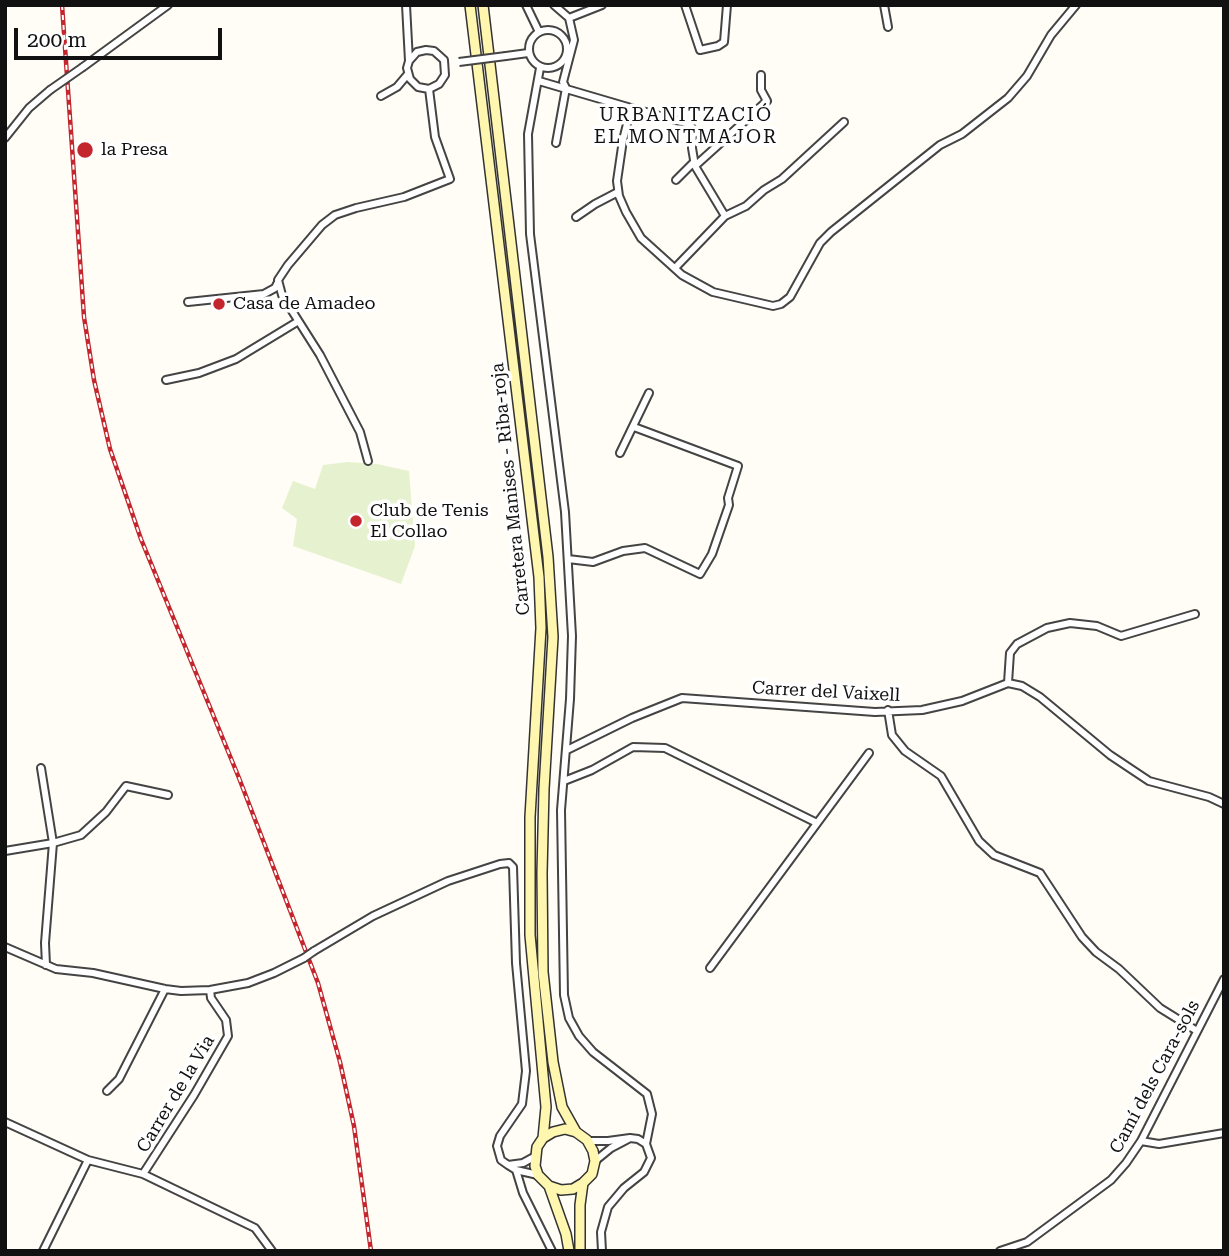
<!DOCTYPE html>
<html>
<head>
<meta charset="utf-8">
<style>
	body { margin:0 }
	#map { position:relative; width:1229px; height:1256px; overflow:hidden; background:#fffdf5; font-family:"Roboto Serif",serif }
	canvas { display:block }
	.frame { position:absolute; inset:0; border:7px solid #111; pointer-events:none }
	.scale { position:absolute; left:14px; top:28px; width:208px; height:32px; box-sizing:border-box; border:4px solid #111; border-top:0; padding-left:9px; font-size:21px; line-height:24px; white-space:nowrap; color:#111; -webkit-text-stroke:5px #fff; paint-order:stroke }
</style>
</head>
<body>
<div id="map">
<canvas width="1229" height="1256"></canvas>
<div class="frame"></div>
<div class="scale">200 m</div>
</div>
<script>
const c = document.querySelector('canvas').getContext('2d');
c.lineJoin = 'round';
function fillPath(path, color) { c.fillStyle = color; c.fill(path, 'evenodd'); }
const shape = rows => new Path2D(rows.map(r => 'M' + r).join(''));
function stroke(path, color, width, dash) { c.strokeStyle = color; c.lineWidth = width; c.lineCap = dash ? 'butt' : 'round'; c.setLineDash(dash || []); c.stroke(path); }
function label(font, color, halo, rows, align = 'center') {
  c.font = font + ' "Roboto Serif",serif'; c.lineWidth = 7; c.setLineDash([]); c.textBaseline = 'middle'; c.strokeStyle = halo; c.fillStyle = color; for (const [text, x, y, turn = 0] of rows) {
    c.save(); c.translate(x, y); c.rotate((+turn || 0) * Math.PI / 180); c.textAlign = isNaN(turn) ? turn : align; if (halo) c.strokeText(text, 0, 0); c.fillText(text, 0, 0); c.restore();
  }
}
fillPath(shape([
	[348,462,377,464,409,471,415,546,401,584,293,546,297,519,282,508,293,481,315,489,323,465]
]), '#e6f2cf');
const minor = shape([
	[406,5,409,61,407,68,410,79,418,87,429,89,439,84,445,75,444,60,434,51,426,50,417,52,409,61],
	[526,5,539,32],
	[554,5,569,18,574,40,563,82,566,88,556,143],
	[685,5,700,50,718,46,724,42,727,5],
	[884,5,888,27],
	[569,18,602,5],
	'529 49a19 19 0 1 1 38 0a19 19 0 1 1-38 0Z',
	[506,56,528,53],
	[83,67,168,5],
	[540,68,528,134,530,234,565,512,572,636,570,699,561,810,564,995,569,1018,579,1036,593,1052,647,1094,652,1114,646,1144],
	[539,81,631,108,623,140,617,181,619,196,626,212,641,238,682,275,713,292,773,306,781,304,790,297,820,243,831,232,940,145,962,134,1008,98,1027,76,1051,35,1076,5],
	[381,96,397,87,408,74],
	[631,108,690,124,693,131,692,148,695,166,725,216],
	[5,138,29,108,50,90],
	[695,166,767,101,761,90,761,75],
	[676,180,694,162],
	[576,217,595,204,618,192],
	[675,268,725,216,746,206,764,190,782,179,844,122],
	[188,302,264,294,275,288,278,282],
	[166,380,199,373,236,359,297,322],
	[620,453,649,393],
	[368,461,360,432,320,355,282,295,278,280,288,265,322,225,335,215,356,208,404,197,450,179,435,137,429,89],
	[568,559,593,562,623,551,645,548,700,574,712,554,729,505,728,498,738,466,634,427],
	[1008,683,1010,653,1017,644,1047,628,1070,623,1097,626,1121,636,1195,614],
	[888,710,892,735,905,751,941,776,979,841,994,855,1040,873,1082,937,1096,952,1119,969,1160,1008,1197,1031],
	[567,750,632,718,682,698,875,712,922,710,962,701,1008,683,1022,686,1040,697,1110,755,1149,781,1209,797,1224,804],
	[41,768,53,843,45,943,46,965],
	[564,781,592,770,633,747,665,748,817,823],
	[5,851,53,843,81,835,106,812,126,786,168,795],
	[5,947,56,969,93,973,165,989,181,991,210,990,248,983,274,973,304,958],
	[314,951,373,916,448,881,500,864,509,863,513,867,516,963,526,1071,522,1104,500,1136,497,1146,501,1160,508,1165],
	[710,968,869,753],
	[107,1091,119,1079,165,989],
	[5,1122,88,1160,143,1174,255,1228,272,1251],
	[589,1141,608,1141,630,1138,611,1148,595,1161],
	[1141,1141,1159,1144,1224,1133],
	[534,1157,523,1163,508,1165,516,1170,538,1175],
	[516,1170,523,1193,552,1251],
	[143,1174,194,1095,228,1036,226,1020,211,998,210,990],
	[43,1251,88,1160],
	[602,1251,601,1232,608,1207,624,1188,644,1172,651,1158,646,1144,638,1139,630,1138],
	[1000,1251,1027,1242,1111,1180,1126,1163,1141,1141,1224,979]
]);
const secondary = shape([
	[470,5,539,577,541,628,530,817,530,935,546,1107,543,1138,537,1147,535,1166,538,1175,549,1186,561,1190,573,1189,583,1183,592,1174,595,1161,593,1151,587,1140,576,1132,565,1129,553,1132,543,1138],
	[483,5,548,557,553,637,544,789,542,873,543,972,553,1062,562,1107,576,1132],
	[549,1186,566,1234,569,1251],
	[580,1251,580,1205,583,1183]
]);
stroke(minor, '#444', 10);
stroke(secondary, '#333', 12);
stroke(minor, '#fff', 6);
stroke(secondary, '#fff6b0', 9);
const rail = shape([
	[62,5,84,317,94,380,110,449,141,539,239,778,318,983,340,1062,354,1126,371,1251]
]);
stroke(rail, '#c4262e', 4.5);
stroke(rail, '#fff', 2, [5]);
const minorBridge = shape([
	[459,62,506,56],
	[50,90,83,67],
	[304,958,314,951]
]);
stroke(minorBridge, '#444', 10, []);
stroke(minorBridge, '#fff', 6);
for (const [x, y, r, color] of [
	[85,150,9,"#c4262e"],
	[219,304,7,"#c4262e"],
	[356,521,7,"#c4262e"]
]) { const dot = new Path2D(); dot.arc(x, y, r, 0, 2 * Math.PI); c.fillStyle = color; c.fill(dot); stroke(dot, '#fff', 2.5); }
label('18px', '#111', '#fff', [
	["la Presa",101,150],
	["Casa de Amadeo",233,304],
	["Club de Tenis",370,511],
	["El Collao",370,532]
], 'left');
label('18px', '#111', '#fff', [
	["Carretera Manises - Riba-roja",511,489,-96],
	["Carrer del Vaixell",826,692,3],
	["Camí dels Cara-sols",1155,1077,-62],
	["Carrer de la Via",176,1094,-59]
]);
c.letterSpacing = '2px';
label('19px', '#111', '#fff', [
	["URBANITZACIÓ",686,115],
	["EL MONTMAJOR",686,137]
]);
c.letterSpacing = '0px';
</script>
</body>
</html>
